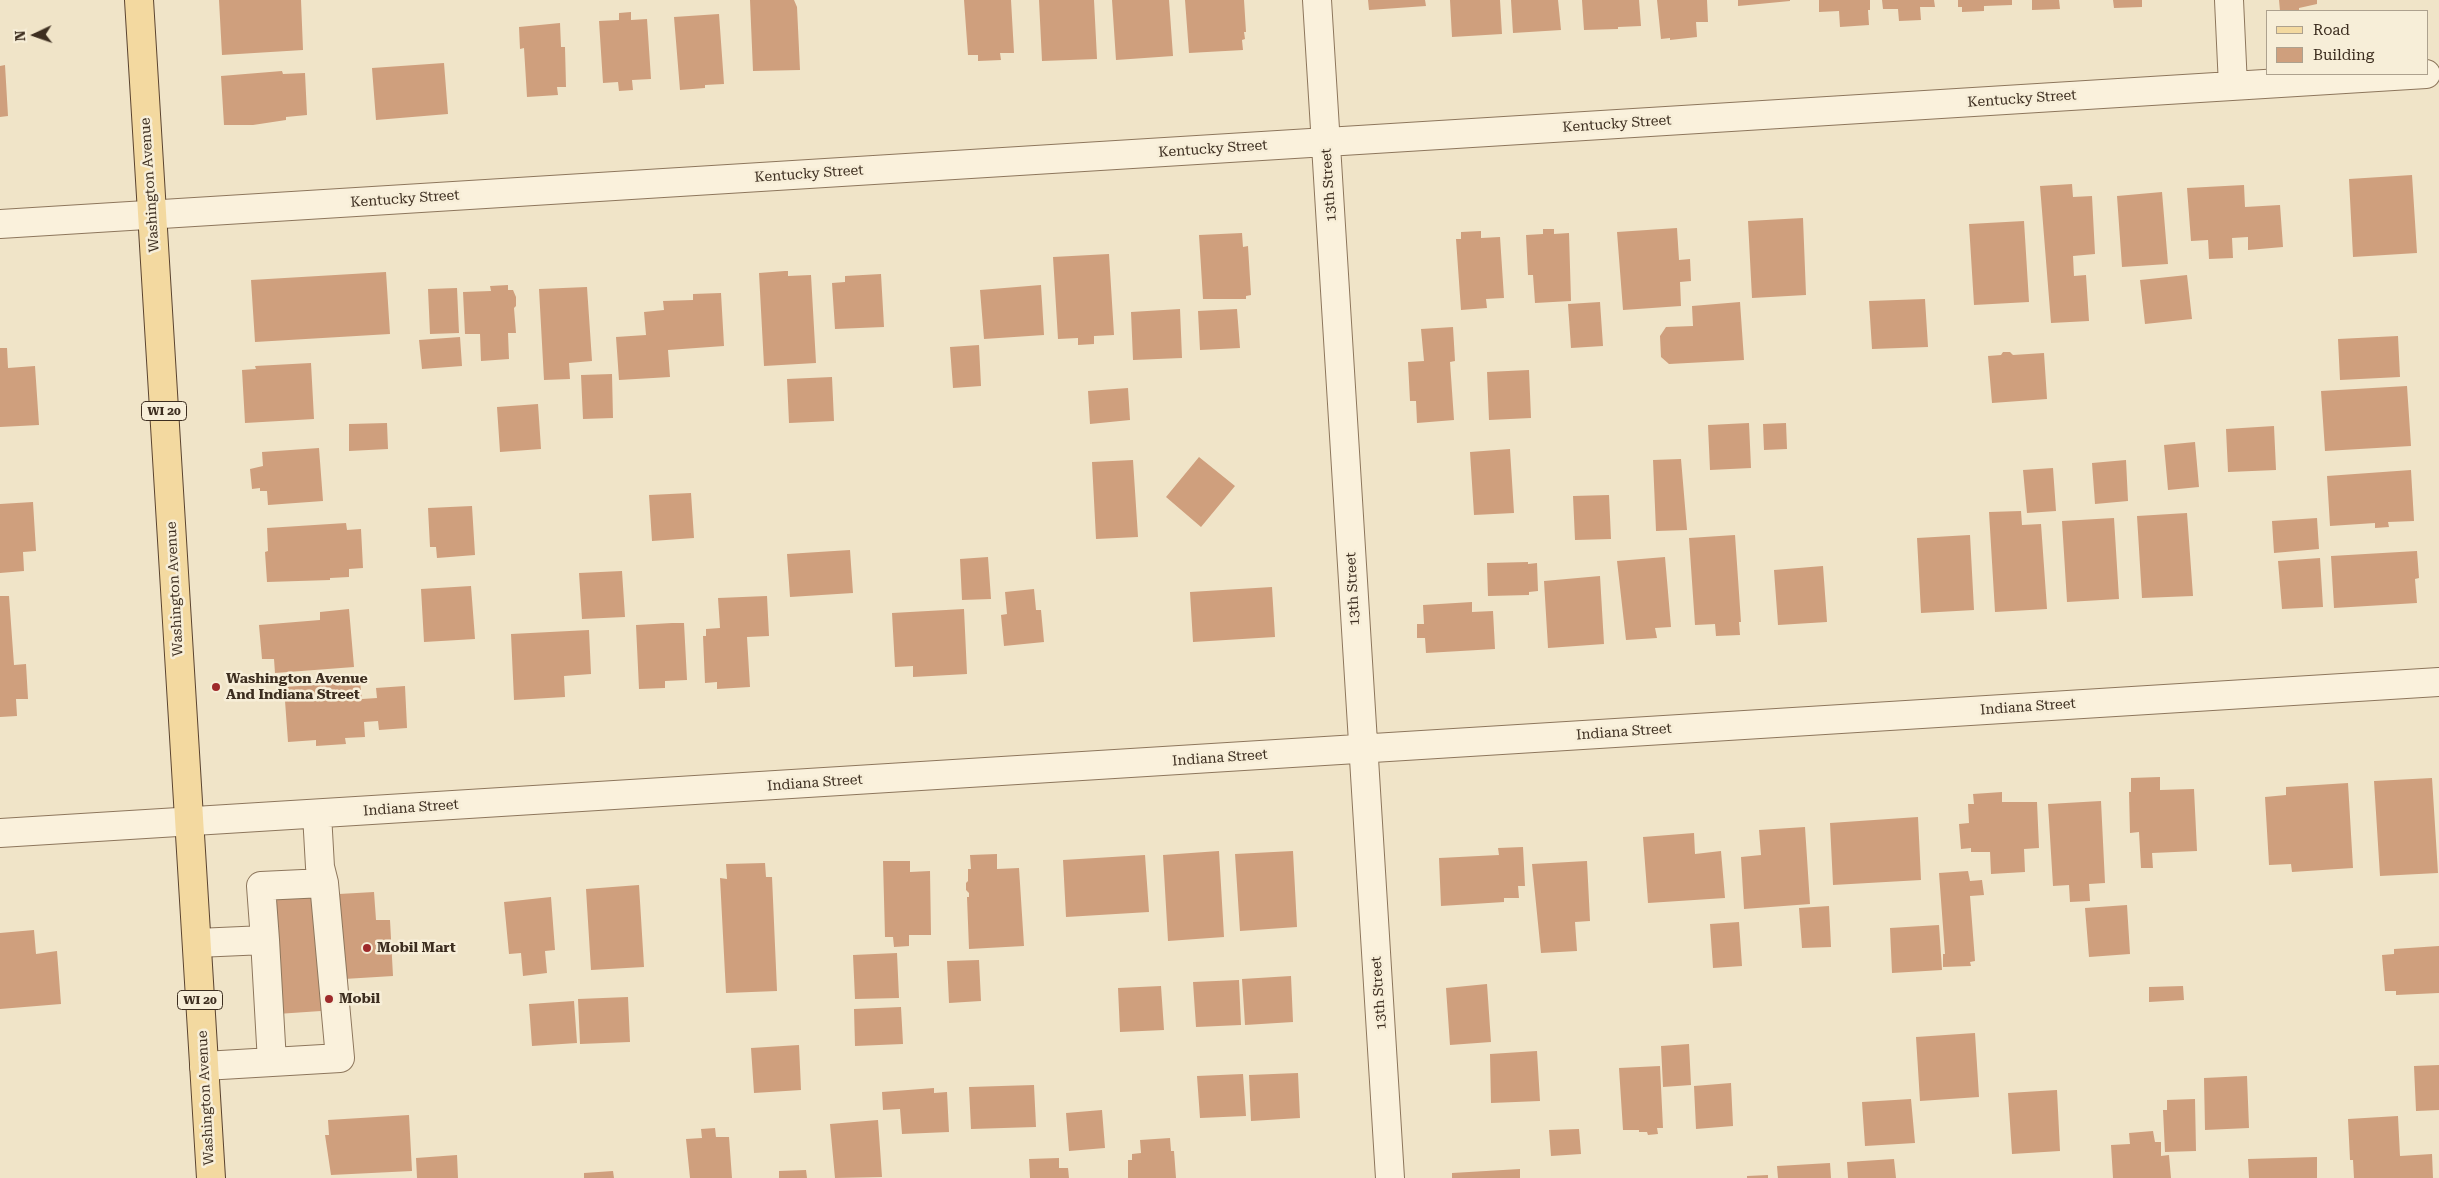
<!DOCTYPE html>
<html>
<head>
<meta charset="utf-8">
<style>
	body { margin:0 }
	#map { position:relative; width:2439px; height:1178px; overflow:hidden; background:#f0e4c8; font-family:"Roboto Serif",serif }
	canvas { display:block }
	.legend { position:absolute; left:2266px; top:10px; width:162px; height:65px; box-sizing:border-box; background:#f7eed8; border:1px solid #ada18e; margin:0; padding:6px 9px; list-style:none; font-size:15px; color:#3d2e20 }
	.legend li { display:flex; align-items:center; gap:10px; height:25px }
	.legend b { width:25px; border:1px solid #ada18e }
	.north { position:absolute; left:10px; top:10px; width:50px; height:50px; -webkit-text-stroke:4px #f7eed8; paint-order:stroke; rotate:267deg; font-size:14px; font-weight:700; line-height:20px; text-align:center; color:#3d2e20 }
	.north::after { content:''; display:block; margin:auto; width:18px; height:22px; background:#3d2e20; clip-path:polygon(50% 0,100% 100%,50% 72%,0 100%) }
</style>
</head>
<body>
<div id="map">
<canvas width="2439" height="1178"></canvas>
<ul class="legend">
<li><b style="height:6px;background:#f3d9a0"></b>Road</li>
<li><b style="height:14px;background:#cf9f7d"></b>Building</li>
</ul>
<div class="north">N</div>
</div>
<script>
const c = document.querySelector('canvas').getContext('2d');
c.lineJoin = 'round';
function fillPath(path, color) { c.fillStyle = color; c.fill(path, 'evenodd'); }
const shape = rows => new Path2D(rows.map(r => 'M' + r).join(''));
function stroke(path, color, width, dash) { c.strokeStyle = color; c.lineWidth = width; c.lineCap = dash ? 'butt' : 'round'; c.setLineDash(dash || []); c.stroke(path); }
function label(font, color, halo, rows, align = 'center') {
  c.font = font + ' "Roboto Serif",serif'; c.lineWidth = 5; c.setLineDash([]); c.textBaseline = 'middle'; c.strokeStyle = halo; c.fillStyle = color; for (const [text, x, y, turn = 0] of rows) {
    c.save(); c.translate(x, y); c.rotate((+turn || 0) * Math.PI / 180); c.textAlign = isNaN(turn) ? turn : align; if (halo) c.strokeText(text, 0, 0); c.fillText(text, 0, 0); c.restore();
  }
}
fillPath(shape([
	[219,0,301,0,303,50,222,55],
	[750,0,794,0,797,7,800,70,753,71],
	[964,0,1011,0,1014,53,1000,53,1001,60,978,61,978,55,968,55],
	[1039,0,1094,0,1097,59,1042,61],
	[1112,0,1169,0,1173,56,1116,60],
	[1185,0,1244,0,1246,32,1244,32,1245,39,1242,40,1243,50,1189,53],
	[1368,0,1425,0,1426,6,1369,10],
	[1450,0,1500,0,1502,34,1452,37],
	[1511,0,1558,0,1561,30,1513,33],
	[1582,0,1639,0,1641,26,1618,27,1618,29,1584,30],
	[1657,0,1707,0,1708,22,1696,22,1697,37,1670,40,1670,38,1661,39],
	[1738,0,1790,0,1790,1,1738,6],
	[1819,0,1870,0,1870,10,1868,10,1869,25,1840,27,1839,11,1819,12],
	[1882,0,1934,0,1935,7,1920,7,1921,20,1899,21,1898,9,1883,9],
	[1958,0,2012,0,2012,5,1984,6,1984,11,1962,12,1962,7,1958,7],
	[2032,0,2059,0,2060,9,2032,10],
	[2113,0,2142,0,2142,7,2114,8],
	[2279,0,2317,0,2317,4,2299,8,2299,11,2280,11],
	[631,12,631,20,647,19,651,79,632,80,633,90,619,91,618,82,603,83,599,21,619,20,619,13],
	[719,14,724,84,705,85,705,88,680,90,674,17],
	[560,23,561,47,565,47,566,87,557,87,558,95,527,97,524,48,520,49,519,27],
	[444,63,448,114,376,120,372,68],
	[5,65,8,116,0,117,0,66],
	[282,71,283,74,305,73,307,115,286,117,286,120,253,125,224,125,221,76],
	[2412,175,2417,253,2353,257,2349,179],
	[2072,184,2073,197,2092,196,2095,254,2073,256,2074,276,2086,275,2089,321,2051,323,2040,186],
	[2244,185,2245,207,2280,205,2283,247,2248,250,2248,237,2232,238,2233,258,2209,259,2208,240,2191,241,2187,188],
	[2162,192,2168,264,2122,267,2117,196],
	[1803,218,1806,295,1752,298,1748,221],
	[2024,221,2029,302,1974,305,1969,224],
	[1677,228,1679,260,1690,259,1691,281,1680,282,1681,306,1623,310,1617,232],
	[1543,229,1554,229,1554,234,1569,233,1571,301,1535,303,1533,275,1528,275,1526,235,1543,234],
	[1481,231,1481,238,1500,237,1504,298,1486,299,1487,308,1461,310,1456,239,1461,239,1461,232],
	[1242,233,1243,247,1248,246,1251,295,1246,296,1246,299,1203,299,1199,235],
	[1109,254,1114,335,1094,336,1094,344,1078,345,1078,338,1058,339,1053,257],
	[785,271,788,271,788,276,811,275,816,363,764,366,759,273],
	[386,272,390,334,255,342,251,280],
	[881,274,884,327,835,329,832,283,845,282,845,276],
	[2187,275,2192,319,2145,324,2140,280],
	[508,285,508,290,513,290,516,297,516,306,514,308,516,333,508,333,509,359,481,361,480,334,465,334,463,292,491,291,490,286],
	[1041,285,1044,335,984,339,980,290],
	[587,287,592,361,569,363,570,379,544,380,539,289],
	[457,288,459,333,430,334,428,289],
	[721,293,724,346,668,350,670,377,619,380,616,337,646,335,644,312,664,310,663,301,693,300,693,294],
	[1925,299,1928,347,1872,349,1869,301],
	[1600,302,1603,346,1571,348,1568,304],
	[1740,302,1744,360,1669,364,1661,357,1660,336,1666,327,1693,326,1692,306],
	[1180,309,1182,358,1133,360,1131,312],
	[1237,309,1240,348,1200,350,1198,311],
	[1453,327,1455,361,1450,362,1454,420,1417,423,1416,401,1410,401,1408,362,1424,361,1421,329],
	[2398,336,2400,377,2340,380,2338,339],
	[460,337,462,366,422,369,419,340],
	[979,345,981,386,953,388,950,347],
	[0,348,7,348,8,368,35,366,39,425,0,427],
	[2003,352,2010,352,2013,355,2044,353,2047,399,1992,403,1988,356,2001,355],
	[311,363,314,419,245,423,242,370,256,369,255,366],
	[1529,370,1531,418,1489,420,1487,372],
	[612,374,613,418,583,419,581,375],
	[832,377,834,421,789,423,787,379],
	[2407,386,2411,446,2325,451,2321,391],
	[1128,388,1130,420,1090,424,1088,391],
	[538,404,541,449,500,452,497,407],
	[387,423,388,449,349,451,349,424],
	[1749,423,1751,468,1710,470,1708,425],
	[1786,423,1787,449,1764,450,1763,424],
	[2274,426,2276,470,2228,472,2226,429],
	[2195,442,2199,487,2168,490,2164,445],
	[319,448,323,501,268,505,267,491,260,491,260,488,252,489,250,469,263,466,262,452],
	[1510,449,1514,513,1474,515,1470,452],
	[1199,457,1235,486,1201,527,1166,497],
	[1681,459,1687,530,1656,531,1653,460],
	[1133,460,1138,537,1096,539,1092,462],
	[2126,460,2128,501,2095,504,2092,463],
	[2053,468,2056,511,2027,513,2023,470],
	[2411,470,2414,521,2388,522,2389,527,2375,528,2375,523,2330,526,2327,476],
	[691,493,694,538,652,541,649,495],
	[1609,495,1611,539,1575,540,1573,496],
	[33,502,36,551,23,552,24,571,0,573,0,504],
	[472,506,475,555,437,558,436,547,430,547,428,508],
	[2021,511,2022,525,2041,524,2047,609,1995,612,1989,512],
	[2187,513,2193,596,2142,598,2137,516],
	[2114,518,2119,599,2067,602,2062,521],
	[2317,518,2319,549,2274,553,2272,521],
	[346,523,347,530,361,529,363,568,349,569,349,577,330,578,330,580,267,582,265,552,268,551,267,528],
	[1735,535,1741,622,1739,622,1740,635,1716,636,1715,624,1695,625,1689,538],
	[1970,535,1974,610,1921,613,1917,538],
	[850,550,853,593,790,597,787,554],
	[2417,551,2419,578,2415,579,2417,603,2334,608,2331,556],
	[988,557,991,599,962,600,960,559],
	[1665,557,1671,627,1655,628,1657,638,1626,640,1617,561],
	[2320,558,2323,607,2282,609,2278,561],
	[1528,562,1528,564,1537,563,1538,591,1529,592,1529,595,1488,596,1487,563],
	[1823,566,1827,622,1778,625,1774,570],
	[622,571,625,617,582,619,579,573],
	[1600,576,1604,644,1548,648,1544,581],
	[471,586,475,639,424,642,421,589],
	[1272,587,1275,637,1193,642,1190,592],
	[1034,589,1036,610,1041,610,1044,642,1004,646,1001,615,1007,614,1005,592],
	[0,596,9,596,14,665,26,664,28,699,16,699,17,716,0,717],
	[767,596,769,636,747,637,750,687,717,689,717,682,705,683,703,636,706,636,706,629,720,628,718,598],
	[1472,602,1472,612,1493,611,1495,649,1426,653,1425,638,1417,638,1417,624,1424,624,1423,605],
	[349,609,354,667,275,673,274,659,262,659,259,625,320,620,320,612],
	[964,609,967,674,913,677,913,666,895,667,892,613],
	[672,623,684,623,687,680,665,681,665,688,639,689,636,625],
	[589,630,591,674,564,676,565,697,514,700,511,634],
	[360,682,362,699,377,698,376,688,405,686,407,728,379,730,378,721,364,722,365,737,345,738,346,744,316,746,316,740,288,742,284,687],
	[2160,777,2160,790,2194,789,2197,851,2152,853,2153,868,2141,868,2139,832,2130,833,2129,792,2131,792,2131,778],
	[2432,778,2438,873,2380,876,2374,781],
	[2348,783,2353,868,2292,872,2291,864,2269,865,2265,797,2286,795,2286,787],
	[2002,792,2002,802,2037,802,2039,848,2024,849,2025,872,1991,874,1990,852,1971,852,1971,848,1961,849,1959,824,1969,823,1968,804,1974,804,1973,794],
	[2101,801,2105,883,2089,884,2090,901,2070,902,2069,885,2053,886,2048,804],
	[1918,817,1921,880,1833,885,1830,823],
	[1805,827,1810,904,1744,909,1741,857,1761,855,1759,830],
	[1694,833,1695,854,1721,851,1725,898,1648,903,1643,837],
	[1523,847,1525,886,1518,886,1519,898,1504,898,1504,902,1441,906,1439,858,1499,855,1498,848],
	[1219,851,1224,937,1168,941,1163,855],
	[1293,851,1297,927,1240,931,1235,854],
	[997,854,997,869,1019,868,1024,946,969,949,967,897,969,897,969,893,966,890,966,883,968,881,968,869,971,869,970,855],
	[1145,855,1149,912,1066,917,1063,860],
	[883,861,910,861,910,872,930,871,931,935,909,935,909,946,894,947,893,937,885,937],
	[1587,861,1590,921,1575,922,1577,951,1541,953,1532,864],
	[765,863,766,877,772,877,777,991,726,993,720,878,727,879,726,864],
	[1968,871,1970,881,1982,880,1984,895,1970,896,1975,961,1970,962,1971,966,1943,967,1943,954,1945,954,1939,873],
	[639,885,644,967,591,970,586,889],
	[314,887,321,1011,277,1014,269,890],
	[374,892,376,920,390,920,393,976,344,979,339,894],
	[551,897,555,950,545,951,547,973,523,976,521,953,509,954,504,902],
	[2127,905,2130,954,2089,957,2085,908],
	[1829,906,1831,947,1802,948,1799,908],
	[1739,922,1742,966,1713,968,1710,924],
	[1939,925,1942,970,1892,973,1890,928],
	[34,930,36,954,57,951,61,1004,0,1009,0,933],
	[2439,946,2439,993,2396,995,2396,991,2385,991,2382,955,2394,954,2394,949],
	[897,953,899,998,855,999,853,955],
	[979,960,981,1001,949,1003,947,961],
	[1291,976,1293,1022,1245,1025,1242,979],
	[1239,980,1241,1025,1196,1027,1193,982],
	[1487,984,1491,1042,1450,1045,1446,988],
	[1161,986,1164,1030,1120,1032,1118,988],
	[2183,986,2184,1000,2149,1002,2149,987],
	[628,997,630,1042,580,1044,578,999],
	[574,1001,577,1043,532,1046,529,1004],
	[901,1007,903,1044,855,1046,854,1009],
	[1975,1033,1979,1097,1920,1101,1916,1037],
	[1689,1044,1691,1085,1663,1087,1661,1046],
	[799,1045,801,1090,754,1093,751,1048],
	[1537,1051,1540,1101,1491,1103,1490,1054],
	[2439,1065,2439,1110,2416,1111,2414,1066],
	[1660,1066,1663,1128,1657,1128,1658,1134,1648,1135,1647,1132,1639,1132,1639,1130,1623,1130,1619,1068],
	[1298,1073,1300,1118,1251,1121,1249,1075],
	[1243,1074,1246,1116,1200,1118,1197,1076],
	[2247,1076,2249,1128,2205,1130,2204,1078],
	[1731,1083,1733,1126,1696,1129,1694,1086],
	[1034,1085,1036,1127,971,1129,969,1087],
	[934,1088,934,1093,947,1092,949,1132,902,1134,900,1109,883,1110,882,1092],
	[2057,1090,2060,1151,2012,1154,2008,1093],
	[1911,1099,1915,1143,1865,1146,1862,1102],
	[2195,1099,2196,1151,2165,1152,2163,1110,2167,1110,2167,1100],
	[1102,1110,1105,1148,1069,1151,1066,1113],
	[409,1115,412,1171,331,1175,325,1135,329,1135,328,1120],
	[2398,1116,2400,1156,2432,1154,2433,1178,2354,1178,2353,1160,2350,1160,2348,1119],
	[878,1120,882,1177,835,1178,830,1124],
	[715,1128,716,1137,729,1137,732,1178,690,1178,686,1139,702,1138,701,1129],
	[1579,1129,1581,1154,1551,1156,1549,1130],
	[2153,1131,2155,1142,2161,1142,2161,1156,2169,1155,2171,1178,2113,1178,2111,1145,2130,1144,2129,1133],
	[1170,1138,1171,1151,1174,1151,1176,1178,1128,1178,1128,1160,1132,1160,1132,1154,1141,1153,1140,1140],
	[457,1155,458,1178,417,1178,416,1158],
	[2317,1157,2317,1178,2249,1178,2248,1159],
	[1059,1158,1059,1168,1068,1168,1069,1178,1030,1178,1029,1159],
	[1894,1159,1896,1178,1848,1178,1847,1162],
	[1830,1163,1831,1178,1778,1178,1777,1166],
	[1520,1169,1520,1178,1452,1178,1452,1173],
	[806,1170,807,1178,779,1178,779,1171],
	[613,1171,614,1178,584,1178,584,1173],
	[1768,1175,1768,1178,1747,1178,1747,1176]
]), '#cf9f7d');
const minor = shape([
	[1317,0,1390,1178],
	[2229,0,2233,86],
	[0,224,2426,74],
	[0,833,2439,682],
	[265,940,261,886,324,883],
	[197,943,265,940,272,1062],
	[204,1066,340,1058,324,883,320,867,317,814]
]);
const major = shape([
	[139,0,211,1178]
]);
stroke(minor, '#8d765c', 30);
stroke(major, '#5b4430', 30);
stroke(minor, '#faf1dc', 28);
stroke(major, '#f3d9a0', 28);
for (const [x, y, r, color] of [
	[216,687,5,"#9e2a2b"],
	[367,948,5,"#9e2a2b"],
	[329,999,5,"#9e2a2b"]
]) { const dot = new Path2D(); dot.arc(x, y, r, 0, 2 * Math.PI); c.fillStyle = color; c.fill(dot); stroke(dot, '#f7eed8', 2); }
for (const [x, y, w] of [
	[164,411,45],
	[200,1000,45]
]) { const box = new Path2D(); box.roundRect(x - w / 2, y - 9.5, w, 19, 4); c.fillStyle = '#f7eed8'; c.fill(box); stroke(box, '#3d2e20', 1); }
label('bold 12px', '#3d2e20', null, [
	["WI 20",164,411],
	["WI 20",200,1000]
]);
label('14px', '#3d2e20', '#f7eed8', [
	["Kentucky Street",2022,99,-4],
	["Kentucky Street",1617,124,-4],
	["Kentucky Street",1213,149,-4],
	["Kentucky Street",809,174,-4],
	["Washington Avenue",150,185,-94],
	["13th Street",1329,185,-94],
	["Kentucky Street",405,199,-4],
	["Washington Avenue",175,589,-93],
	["13th Street",1353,589,-93],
	["Indiana Street",2028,707,-4],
	["Indiana Street",1624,732,-4],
	["Indiana Street",1220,758,-4],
	["Indiana Street",815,783,-4],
	["Indiana Street",411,808,-4],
	["13th Street",1379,993,-94],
	["Washington Avenue",206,1098,-93]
]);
label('bold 14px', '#3d2e20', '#f7eed8', [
	["Washington Avenue",226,679],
	["And Indiana Street",226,695],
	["Mobil Mart",377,948],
	["Mobil",339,999]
], 'left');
</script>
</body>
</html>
